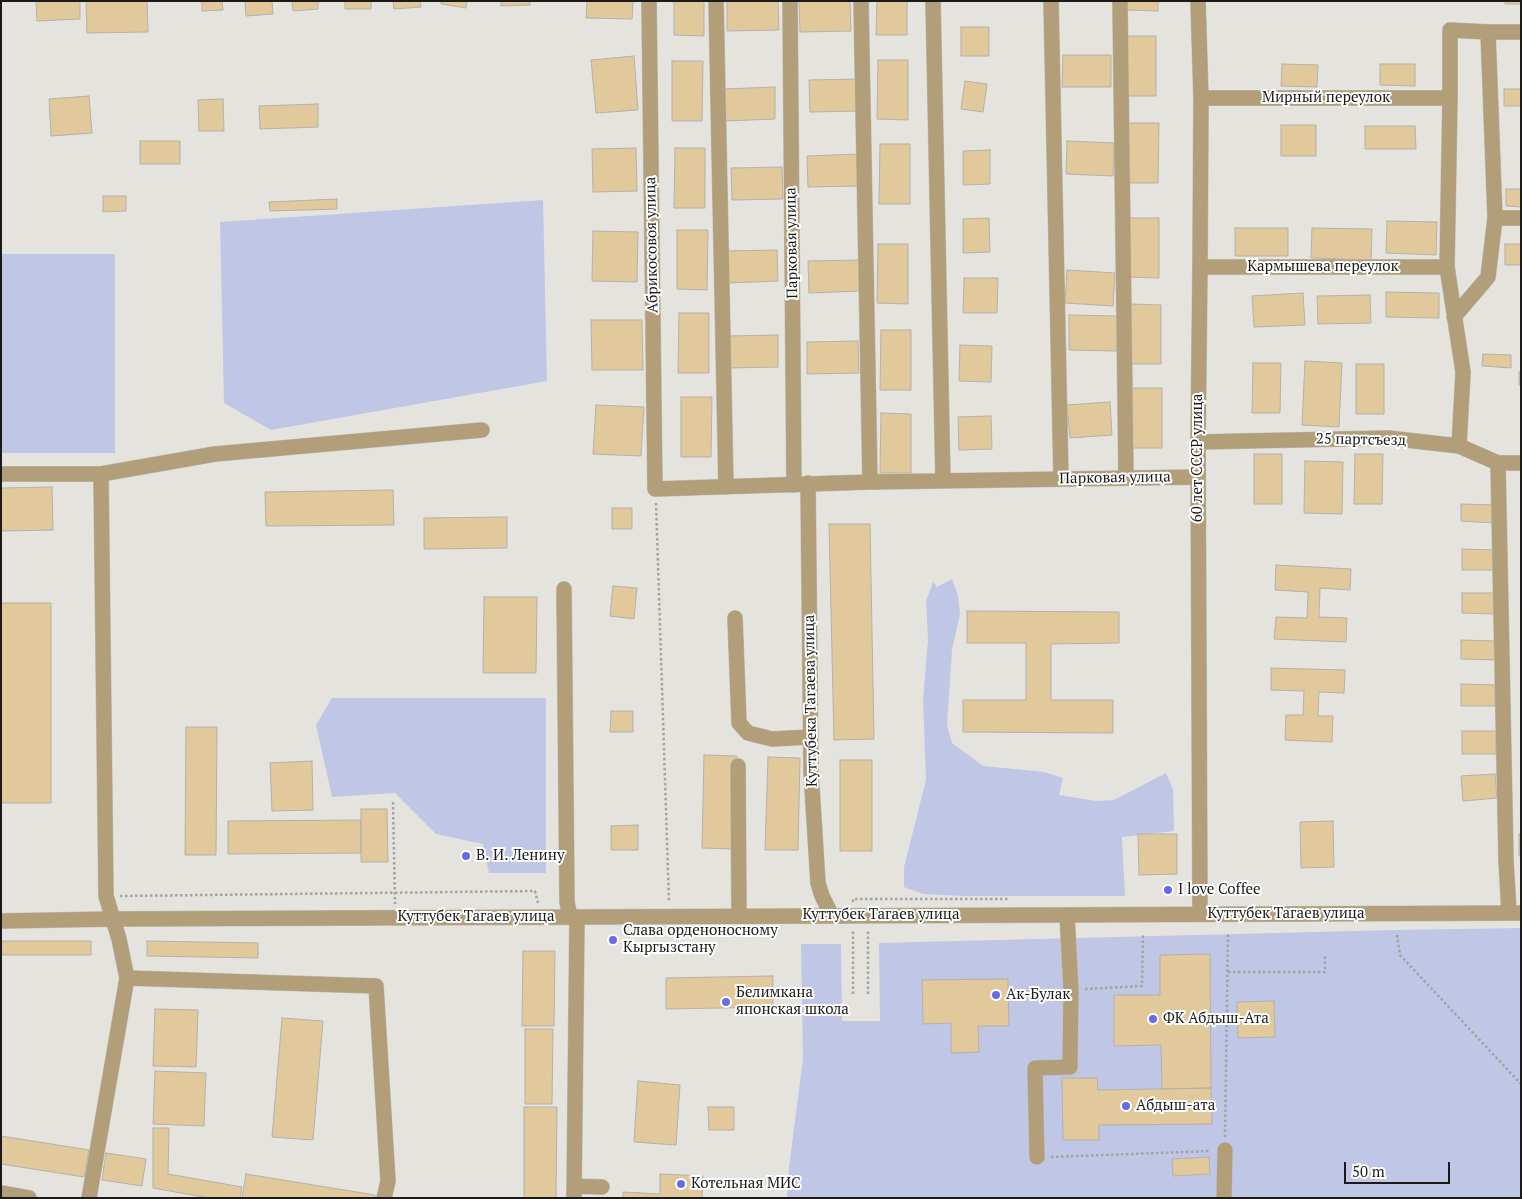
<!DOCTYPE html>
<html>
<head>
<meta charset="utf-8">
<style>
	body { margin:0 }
	#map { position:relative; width:1522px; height:1199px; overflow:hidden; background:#e5e3de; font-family:"PT Serif",serif }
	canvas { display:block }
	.frame { position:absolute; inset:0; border:2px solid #1b1a19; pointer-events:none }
	.scale { position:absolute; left:1344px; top:1162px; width:106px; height:22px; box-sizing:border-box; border:2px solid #1b1a19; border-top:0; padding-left:6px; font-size:15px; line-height:18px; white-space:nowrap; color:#1b1a19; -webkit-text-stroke:4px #fff; paint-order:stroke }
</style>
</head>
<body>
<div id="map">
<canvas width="1522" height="1199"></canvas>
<div class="frame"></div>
<div class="scale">50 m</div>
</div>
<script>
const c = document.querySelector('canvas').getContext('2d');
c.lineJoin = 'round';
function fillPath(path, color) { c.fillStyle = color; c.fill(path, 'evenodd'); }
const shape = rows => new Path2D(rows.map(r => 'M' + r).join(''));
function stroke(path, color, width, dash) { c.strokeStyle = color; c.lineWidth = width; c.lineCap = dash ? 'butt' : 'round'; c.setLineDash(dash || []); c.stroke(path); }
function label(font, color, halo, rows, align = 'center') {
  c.font = font + ' "PT Serif",serif'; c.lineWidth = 4; c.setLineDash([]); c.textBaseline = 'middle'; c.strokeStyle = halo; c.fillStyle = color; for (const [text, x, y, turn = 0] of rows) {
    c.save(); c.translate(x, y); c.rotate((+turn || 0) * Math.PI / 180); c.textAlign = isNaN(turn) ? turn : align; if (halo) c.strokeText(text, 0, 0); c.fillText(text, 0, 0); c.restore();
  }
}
fillPath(shape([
	[543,200,547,381,271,430,224,403,220,222],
	[1,254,115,254,115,453,1,453],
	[952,579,958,596,960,614,952,650,947,725,952,743,983,766,1044,772,1063,778,1059,795,1096,801,1114,800,1166,773,1173,789,1174,831,1122,837,1125,896,962,896,923,894,904,887,904,867,926,780,923,700,928,640,926,601,933,582,937,587],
	[332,698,546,698,546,873,489,873,483,844,436,834,395,793,332,797,316,725],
	[1521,928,1521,1198,787,1198,789,1167,803,1059,801,944,841,944,842,1021,880,1021,879,943,1394,930]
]), '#c0c6e6');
const building = shape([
	[36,1,80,1,80,19,37,21,36,1],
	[86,1,147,1,148,32,87,33,86,1],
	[202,1,222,1,223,10,202,11,202,1],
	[245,1,272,1,273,14,246,16,245,1],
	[292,1,318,1,318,9,293,11,292,1],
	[345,1,371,1,371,9,345,9,345,1],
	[393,1,420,1,421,7,394,9,393,1],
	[441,1,467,1,466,8,441,4,441,1],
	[501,1,530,1,530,5,501,6,501,1],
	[587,1,633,1,632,19,586,18,587,1],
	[674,1,704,1,704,36,674,35,674,1],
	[727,1,778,1,779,30,727,31,727,1],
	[799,1,850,1,851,31,800,32,799,1],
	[877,1,907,1,907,35,876,35,877,1],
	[1127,1,1158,1,1158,11,1127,10,1127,1],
	[1505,1,1521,1,1521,4,1505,4,1505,1],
	[961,27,989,27,989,56,961,56,961,27],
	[1126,36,1156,36,1156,96,1125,96,1126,36],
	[1063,55,1111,55,1111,87,1062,87,1063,55],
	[634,56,638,110,596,113,591,60,634,56],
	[878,60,908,60,908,120,877,119,878,60],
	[672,61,703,61,702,121,672,121,672,61],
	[1282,64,1318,65,1317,87,1281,86,1282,64],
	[1380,64,1415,64,1415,86,1380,85,1380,64],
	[860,79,861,111,810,112,809,80,860,79],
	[965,81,987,84,983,112,961,109,965,81],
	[775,87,775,119,724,121,723,89,775,87],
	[1504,89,1521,89,1521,106,1504,106,1504,89],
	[89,96,92,133,51,136,49,99,89,96],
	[223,99,224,131,199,131,198,100,223,99],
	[318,104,318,127,260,129,259,106,318,104],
	[1128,123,1159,123,1158,183,1128,183,1128,123],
	[1281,125,1316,125,1316,156,1281,156,1281,125],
	[1365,126,1415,126,1416,149,1365,149,1365,126],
	[140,141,180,141,180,164,140,164,140,141],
	[1067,141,1114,143,1113,176,1066,174,1067,141],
	[880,144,910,144,910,204,879,204,880,144],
	[636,148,637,191,593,192,592,149,636,148],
	[675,148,705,148,705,208,674,208,675,148],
	[990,150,990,184,963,185,963,151,990,150],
	[858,154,859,186,808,187,807,156,858,154],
	[782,167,783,199,732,200,731,168,782,167],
	[1506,189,1521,189,1521,207,1506,206,1506,189],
	[103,196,126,196,126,211,103,212,103,196],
	[337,199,337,209,270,211,269,202,337,199],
	[989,218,990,252,963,253,963,219,989,218],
	[1129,218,1159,218,1159,278,1128,277,1129,218],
	[1387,221,1437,222,1436,255,1386,253,1387,221],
	[1235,228,1288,228,1288,256,1235,256,1235,228],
	[1312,228,1372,229,1371,260,1311,258,1312,228],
	[677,230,708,230,707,290,677,289,677,230],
	[593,231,638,232,637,282,592,281,593,231],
	[878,244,908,244,908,304,877,303,878,244],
	[1505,244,1521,244,1521,265,1505,265,1505,244],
	[777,250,778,281,727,283,726,251,777,250],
	[859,260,860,291,809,293,808,261,859,260],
	[1067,270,1115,273,1113,306,1065,303,1067,270],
	[964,278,998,278,997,313,963,313,964,278],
	[1386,292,1439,293,1439,318,1386,317,1386,292],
	[1303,293,1305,325,1254,327,1252,296,1303,293],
	[1370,295,1371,323,1318,324,1317,296,1370,295],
	[1131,304,1161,305,1161,364,1130,364,1131,304],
	[679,313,709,313,709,373,678,373,679,313],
	[1069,315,1117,316,1116,351,1069,350,1069,315],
	[591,320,642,320,643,370,592,370,591,320],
	[881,330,911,330,911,390,880,390,881,330],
	[778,335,778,367,727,368,726,336,778,335],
	[858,341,859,373,807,374,807,342,858,341],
	[960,345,992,346,991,382,959,381,960,345],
	[1483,354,1511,355,1511,368,1482,366,1483,354],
	[1305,361,1342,363,1339,427,1302,425,1305,361],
	[1253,363,1281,363,1280,413,1252,413,1253,363],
	[1356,364,1384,364,1384,414,1356,414,1356,364],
	[1519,372,1521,372,1521,385,1519,385,1519,372],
	[1132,388,1162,388,1162,448,1131,448,1132,388],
	[681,397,712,397,711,457,681,457,681,397],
	[1110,402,1112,435,1070,438,1067,405,1110,402],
	[596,405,644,407,641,456,593,454,596,405],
	[881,413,911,414,911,473,880,473,881,413],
	[991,416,992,449,959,450,958,417,991,416],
	[1254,454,1282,454,1282,504,1254,504,1254,454],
	[1355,454,1383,454,1382,504,1354,504,1355,454],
	[1305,461,1343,462,1342,514,1304,513,1305,461],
	[52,487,53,530,1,531,1,488,52,487],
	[393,490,394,525,266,526,265,492,393,490],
	[1461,504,1496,505,1495,523,1461,521,1461,504],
	[612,508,632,508,632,529,612,529,612,508],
	[507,517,507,548,424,549,424,518,507,517],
	[829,524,870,524,874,739,834,740,829,524],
	[1462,549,1495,550,1495,570,1462,570,1462,549],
	[1276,565,1351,569,1350,590,1320,588,1319,617,1347,618,1346,642,1274,639,1276,617,1307,618,1308,592,1275,590,1276,565],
	[613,586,637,588,634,619,610,616,613,586],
	[1462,593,1496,593,1496,614,1462,613,1462,593],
	[484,597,537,597,536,673,483,673,484,597],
	[1,603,51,603,51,803,1,803,1,603],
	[967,611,1119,612,1119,643,1051,644,1051,700,1113,700,1113,733,963,732,963,700,1026,700,1026,643,967,643,967,611],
	[1461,640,1496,641,1496,660,1461,659,1461,640],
	[1271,668,1345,670,1344,693,1319,692,1318,716,1333,716,1332,742,1285,740,1286,715,1303,715,1304,691,1271,690,1271,668],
	[1461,684,1495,685,1495,706,1461,706,1461,684],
	[611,711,633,711,633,732,610,732,611,711],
	[186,727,217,727,216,855,185,855,186,727],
	[1462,731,1496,731,1496,754,1462,754,1462,731],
	[704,755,737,756,734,849,702,848,704,755],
	[768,757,800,758,798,850,765,850,768,757],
	[840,760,872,760,872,851,840,851,840,760],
	[312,761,313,810,272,811,270,763,312,761],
	[1495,774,1497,798,1463,801,1461,776,1495,774],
	[361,809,387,809,388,862,361,862,361,809],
	[361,820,361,853,228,854,228,821,361,820],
	[1333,821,1334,867,1301,868,1300,822,1333,821],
	[638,825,638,850,611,850,611,826,638,825],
	[1138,834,1177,834,1177,874,1139,875,1138,834],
	[1519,834,1521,834,1521,856,1519,856,1519,834],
	[1,941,91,941,91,955,1,955,1,941],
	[147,941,258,943,258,958,147,956,147,941],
	[523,951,555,951,554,1026,522,1026,523,951],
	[1210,954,1211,1088,1162,1089,1161,1045,1114,1046,1114,995,1160,995,1160,955,1210,954],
	[773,976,773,1007,666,1009,666,978,773,976],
	[1008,979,1009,1026,978,1026,979,1052,951,1053,951,1023,923,1024,922,980,1008,979],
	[1274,1001,1275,1037,1238,1038,1237,1002,1274,1001],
	[155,1009,198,1010,196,1067,153,1066,155,1009],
	[282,1018,323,1021,313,1140,272,1137,282,1018],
	[525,1029,553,1029,552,1104,525,1104,525,1029],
	[155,1071,206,1073,204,1126,153,1124,155,1071],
	[1062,1078,1097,1078,1098,1090,1211,1088,1212,1124,1099,1125,1099,1140,1063,1140,1062,1078],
	[638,1081,680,1085,676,1145,634,1142,638,1081],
	[524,1107,557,1107,556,1198,524,1198,524,1107],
	[708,1107,734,1107,734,1130,709,1130,708,1107],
	[153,1128,169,1128,168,1174,242,1187,240,1198,209,1198,153,1188,153,1128],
	[1,1136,89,1150,84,1177,1,1164,1,1136],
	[106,1153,146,1159,142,1186,102,1180,106,1153],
	[1209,1157,1210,1174,1173,1176,1172,1159,1209,1157],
	[246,1174,375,1195,375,1198,242,1198,246,1174],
	[660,1174,703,1176,702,1198,623,1198,623,1192,660,1194,660,1174]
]);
fillPath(building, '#e2c99b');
stroke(building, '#b3b1ac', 1);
const minor = shape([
	[649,1,655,489,870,482,1198,477],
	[716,1,726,487],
	[790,1,794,485],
	[861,1,870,482],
	[933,1,943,481],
	[1051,1,1061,479],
	[1120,1,1126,478],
	[1198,1,1201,98,1200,267,1198,442,1200,914],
	[1521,32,1488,32,1495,218,1521,218],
	[1201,98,1450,98],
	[1200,267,1447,267],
	[1454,317,1488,277,1495,218],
	[1198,442,1388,438,1459,446,1498,463,1521,463],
	[1459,446,1463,372,1447,267,1450,98,1450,30,1488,32],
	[1498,463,1506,860,1509,913],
	[1,474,101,474],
	[808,483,811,772,818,883,822,896,832,916],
	[564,589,567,902,570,917],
	[735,618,739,723,748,733,772,739,810,737],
	[738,766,739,916],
	[1,921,113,919,1521,913],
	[127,978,119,939,106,896,101,474,215,454,482,430],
	[1037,1157,1035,1068,1070,1067,1071,990,1067,915],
	[574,1186,602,1187],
	[1,1193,29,1198],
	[89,1198,127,978,376,986,388,1181,384,1198],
	[574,1198,577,917],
	[1224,1198,1225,1150]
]);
stroke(minor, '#c1bfbb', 16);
stroke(shape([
	[656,503,669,902],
	[393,802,395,904],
	[120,896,535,891,538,903],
	[853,902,853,899,1009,899],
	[1397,935,1400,955,1521,1084],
	[1228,972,1325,972,1325,956],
	[1085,989,1142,986,1143,933],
	[853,994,853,930],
	[868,994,868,930],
	[1225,1137,1228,933],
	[1051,1157,1210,1151]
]), '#a4a39f', 2.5, [2.5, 2.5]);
stroke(minor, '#b29e78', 15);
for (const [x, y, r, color] of [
	[466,856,5,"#646de5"],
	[1168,890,5,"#646de5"],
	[613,940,5,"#646de5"],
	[996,995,5,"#646de5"],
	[726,1002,5,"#646de5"],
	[1153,1019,5,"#646de5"],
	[1126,1106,5,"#646de5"],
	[681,1184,5,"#646de5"]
]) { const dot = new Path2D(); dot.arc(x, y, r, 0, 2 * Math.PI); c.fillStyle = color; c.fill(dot); stroke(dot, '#fff', 2); }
label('15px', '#1b1a19', '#fff', [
	["Мирный переулок",1326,98],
	["Парковая улица",792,243,-91],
	["Абрикосовоя улица",652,245,-91],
	["Кармышева переулок",1323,267],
	["25 партсъезд",1361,440,1],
	["60 лет СССР улица",1198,458,-90],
	["Парковая улица",1115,478,-1],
	["Куттубека Тагаева улица",811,701,-91],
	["Куттубек Тагаев улица",1286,914],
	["Куттубек Тагаев улица",881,915],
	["Куттубек Тагаев улица",476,917]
]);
label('15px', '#1b1a19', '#fff', [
	["В. И. Ленину",476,856],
	["I love Coffee",1178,890],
	["Слава орденоносному",623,931],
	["Кыргызстану",623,948],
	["Белимкана",736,993],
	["японская школа",736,1010],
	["Ак-Булак",1006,995],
	["ФК Абдыш-Ата",1163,1019],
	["Абдыш-ата",1136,1106],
	["Котельная МИС",691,1184]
], 'left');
</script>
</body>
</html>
